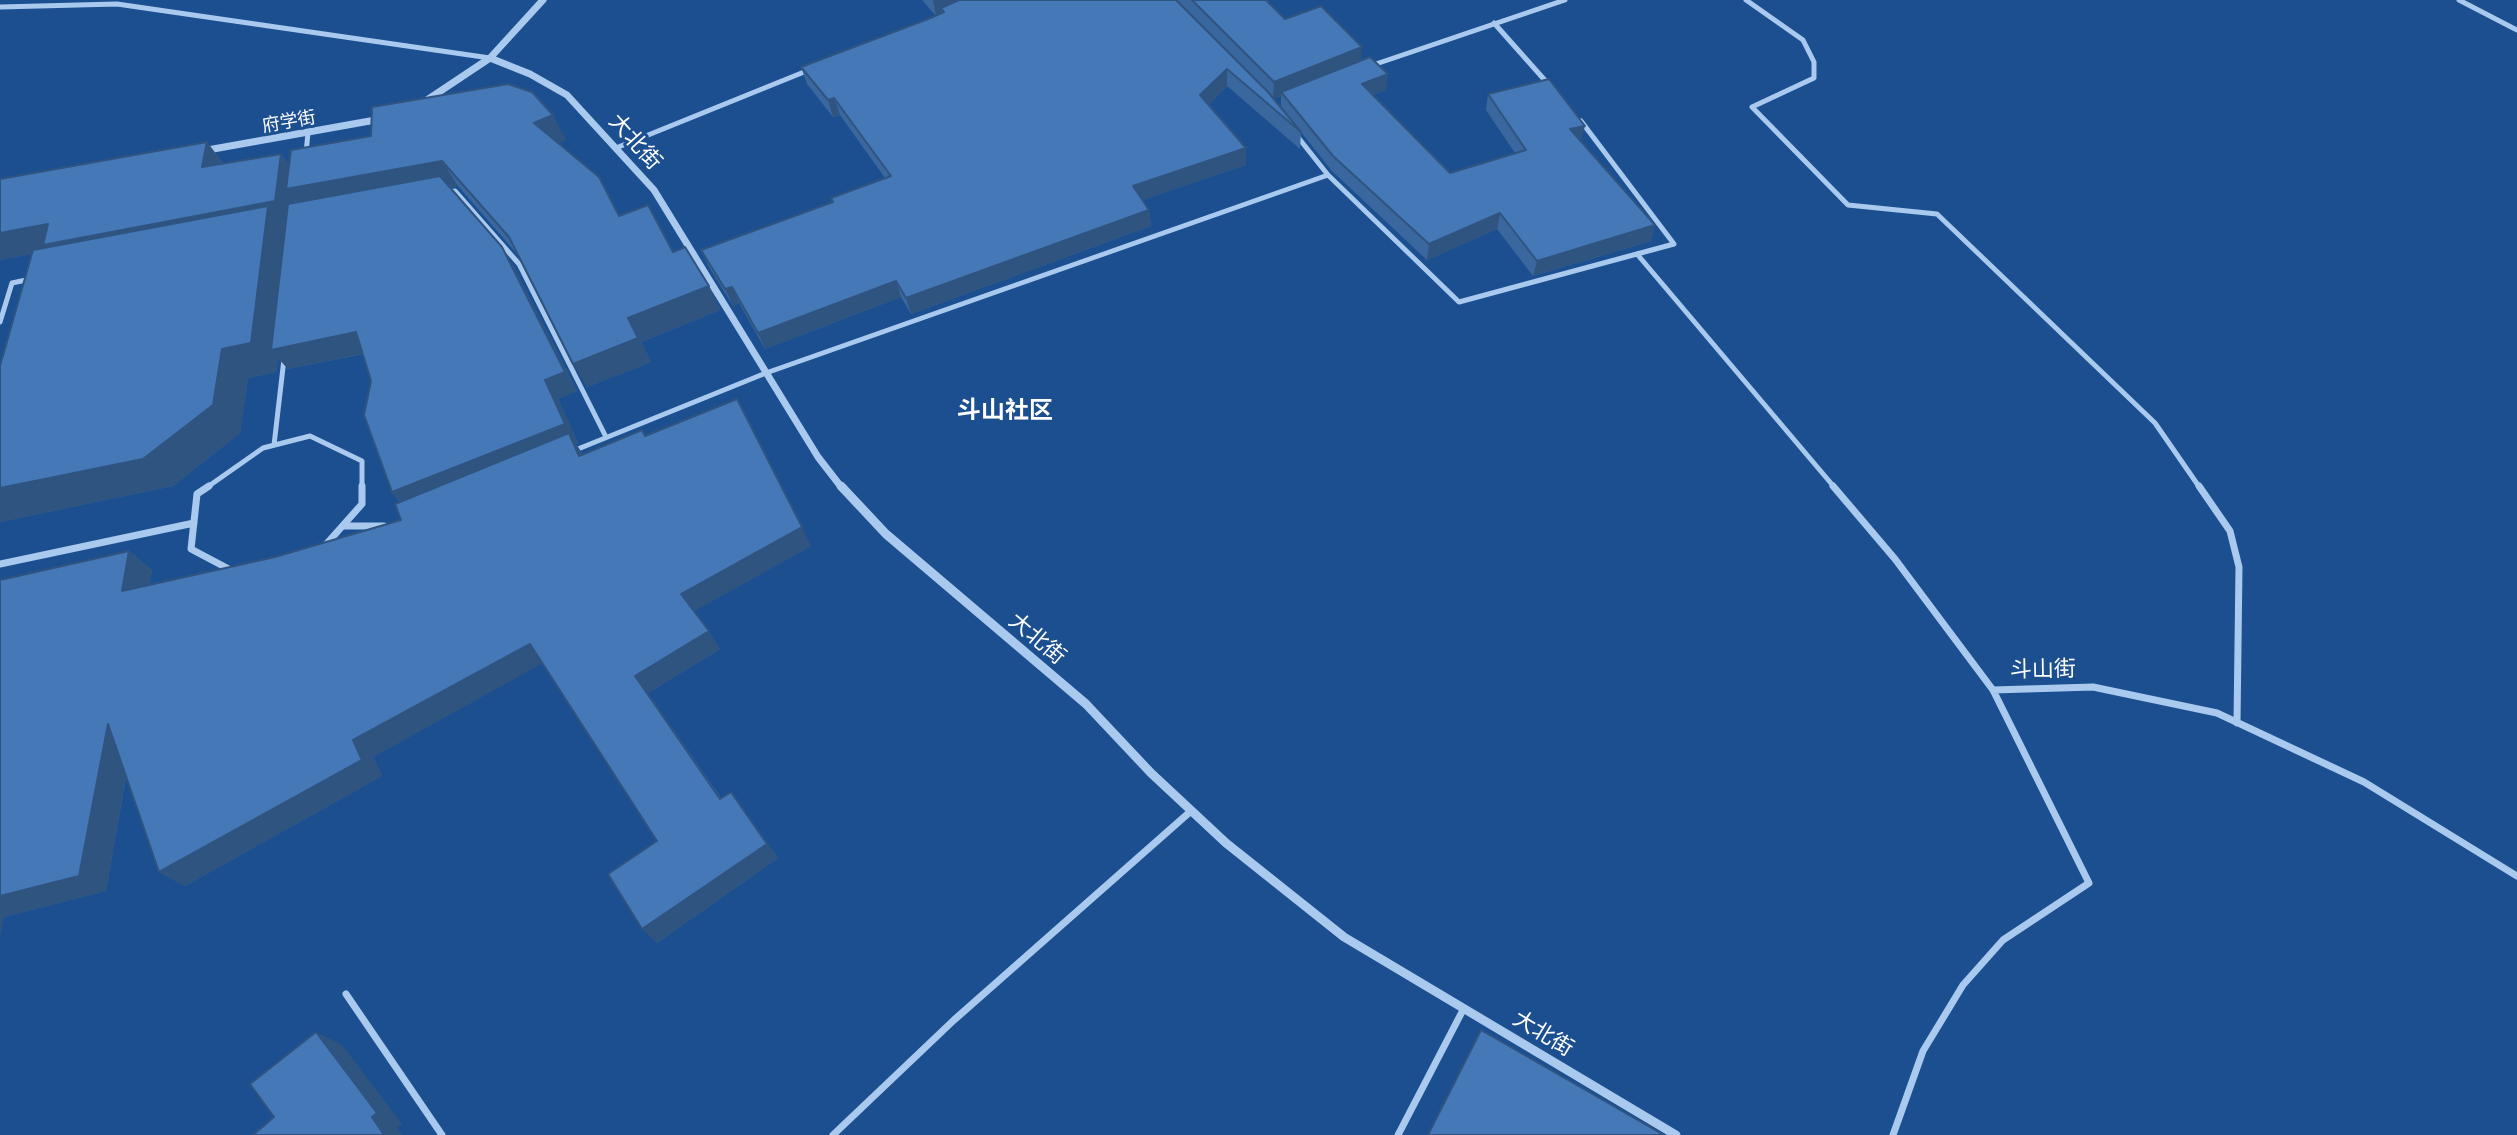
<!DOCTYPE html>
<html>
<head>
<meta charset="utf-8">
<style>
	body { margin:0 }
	canvas { display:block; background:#1b4f8f }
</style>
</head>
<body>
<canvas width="2517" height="1135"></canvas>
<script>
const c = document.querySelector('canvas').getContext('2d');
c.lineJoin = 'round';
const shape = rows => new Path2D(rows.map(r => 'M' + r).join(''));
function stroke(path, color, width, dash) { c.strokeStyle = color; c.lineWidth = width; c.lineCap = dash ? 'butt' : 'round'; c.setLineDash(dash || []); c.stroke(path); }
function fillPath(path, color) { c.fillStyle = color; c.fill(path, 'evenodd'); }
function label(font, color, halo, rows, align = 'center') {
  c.font = font + ' Montserrat,"Noto Sans SC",sans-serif'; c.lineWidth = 6; c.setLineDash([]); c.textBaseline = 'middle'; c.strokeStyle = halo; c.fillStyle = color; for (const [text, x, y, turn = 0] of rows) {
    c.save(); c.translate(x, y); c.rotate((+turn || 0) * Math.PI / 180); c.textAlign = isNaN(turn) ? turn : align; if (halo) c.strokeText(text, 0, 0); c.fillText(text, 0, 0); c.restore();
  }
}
stroke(shape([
	[1746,0,1803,40,1814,62,1814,78,1752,107,1848,205,1937,214,2155,423,2200,488],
	[2459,0,2517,30],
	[0,7,117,4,490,58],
	[1494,23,1550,86],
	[1373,65,1565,0],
	[1297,136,1328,175,1459,302,1674,244,1581,121],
	[616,148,809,70],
	[306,153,308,133],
	[448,192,455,191,519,264,606,437],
	[1637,254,1835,488],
	[0,322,12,283,31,279],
	[274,445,284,359],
	[573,451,766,373,1328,175],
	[206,488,263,448,310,436,362,461,362,488]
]), '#a9c9ee', 5);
stroke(shape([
	[209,486,197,494,191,549,242,576,314,558,362,504,362,486],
	[1833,486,1895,559,1993,690,2089,883,2003,940,1963,985,1923,1051,1893,1135],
	[2199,486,2230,531,2239,567,2237,723],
	[343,526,384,526],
	[0,564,194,523],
	[1993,690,2093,687,2217,713,2364,782,2517,876],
	[346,994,442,1135],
	[833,1135,954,1020,1191,811],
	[1398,1135,1464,1008]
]), '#a9c9ee', 7);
stroke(shape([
	[490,58,530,74,567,95,654,190,818,457,842,488],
	[424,102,490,58,543,0],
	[202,151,381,119]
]), '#a9c9ee', 7);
stroke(shape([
	[841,486,886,534,1086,704,1151,773,1226,843,1344,937,1676,1135]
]), '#a9c9ee', 9);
fillPath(shape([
	[922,0,1266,0,1285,19,1361,61,1386,90,1373,95,1450,173,1515,153,1486,110,1488,94,1581,141,1655,225,1651,241,1533,276,1497,229,1427,260,1332,171,1281,107,1281,96,1273,99,1301,132,1300,149,1227,86,1208,105,1246,148,1246,165,1142,200,1149,210,1151,226,911,314,901,297,765,349,739,303,733,306,709,267,701,250,832,202,831,198,885,178,840,115,833,117,807,84,801,67,936,16],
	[566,140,558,143,619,216,673,252,709,286,720,310,641,342,651,362,587,387,518,255,458,186,450,188,514,267,577,391,558,399,578,443,576,444,583,455,645,436,811,546,694,611,720,649,648,693,721,798,731,792,778,858,657,943,657,841,542,663,373,757,382,776,185,886,159,872,126,777,106,891,4,917,0,580,129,551,152,570,149,585,275,557,401,520,400,502,392,492,371,381,363,354,288,369,278,358,276,372,248,378,240,433,173,486,0,522,0,366,32,254,0,260,207,142,223,163,281,154,289,165]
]), '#3a679d');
fillPath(shape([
	[933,0,979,0,941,8,942,14,936,16],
	[1362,47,1361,64,1281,92,1281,96,1273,99,1274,82],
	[1227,69,1227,86,1201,112,1200,95],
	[1388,74,1386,90,1361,100,1362,84],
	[834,98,840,115,833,117,828,100],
	[553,115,566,140,547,148,534,123],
	[1585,126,1581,141,1570,129],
	[207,142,225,166,202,167],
	[1246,148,1246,165,1134,203,1133,186],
	[281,154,298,177,442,161,458,186,305,213,295,200,292,224,284,226,356,332,371,352,288,369,278,358,276,372,248,378,240,433,173,486,0,522,0,488,49,251,0,260,0,233],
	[1149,210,1151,226,911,314,906,298],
	[1500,213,1497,229,1427,260,1429,244],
	[1655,225,1651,241,1533,276,1537,261],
	[502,247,514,267,577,391,558,399,578,443,576,444,582,453,592,476,408,510,392,492],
	[896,281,901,297,765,349,758,333],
	[709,286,720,310,641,342,651,362,587,387,573,364,628,318],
	[732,287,739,303,733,306,725,289],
	[802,527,811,546,693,612,681,594],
	[129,551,152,570,145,610,122,591],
	[709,631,720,649,648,693,732,815,635,676],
	[530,644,545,662,373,757,382,776,185,886,159,872,353,740],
	[108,724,132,741,106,891,4,917,0,937,0,896],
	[731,792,778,858,657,943,642,929],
	[316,1032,342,1045,402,1124,397,1128,402,1135,384,1135]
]), '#305480');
const building = shape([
	[959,0,1176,0,1268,92,1301,132,1227,69,1200,95,1246,148,1133,186,1149,210,906,298,896,281,758,333,732,287,725,289,701,250,833,202,831,198,891,176,834,98,828,100,801,67,928,19,944,12,941,8,959,0],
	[1192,0,1266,0,1285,19,1321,6,1362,47,1274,82,1192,0],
	[1370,57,1388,74,1362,84,1450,173,1526,150,1488,94,1549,79,1585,126,1570,129,1655,225,1537,261,1500,213,1429,244,1333,156,1281,92,1370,57],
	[508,84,532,92,553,115,534,123,599,177,619,216,648,205,673,252,685,247,709,286,628,318,638,338,573,364,509,237,442,161,286,189,291,150,371,136,372,107,508,84],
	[207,142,202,167,281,154,275,201,43,245,48,224,0,233,0,179,207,142],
	[440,176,502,247,565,372,545,380,565,424,392,492,364,415,371,381,356,332,271,350,288,204,440,176],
	[268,206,251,343,222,349,213,405,143,459,0,488,0,366,33,250,268,206],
	[737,399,802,527,681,594,709,631,635,676,720,799,731,792,767,844,642,929,608,874,657,841,530,644,353,740,362,760,159,872,108,724,79,876,0,896,0,580,129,551,122,591,275,557,401,520,395,504,569,433,579,456,642,430,645,436,737,399],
	[1481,1030,1664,1135,1428,1135,1481,1030],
	[316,1032,377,1113,372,1117,384,1135,253,1135,274,1117,250,1084,316,1032]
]);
fillPath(building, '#4478b7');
stroke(building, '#305480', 2);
label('18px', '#fff', '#1b4f8f', [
	["府学街",289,122,-10]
]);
label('22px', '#fff', '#1b4f8f', [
	["大北街",635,142,48],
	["大北街",1037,639,40],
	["斗山街",2043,670,-1],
	["大北街",1543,1034,31]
]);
label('bold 24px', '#fff', '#1b4f8f', [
	["斗山社区",1005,411]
]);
</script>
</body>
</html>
